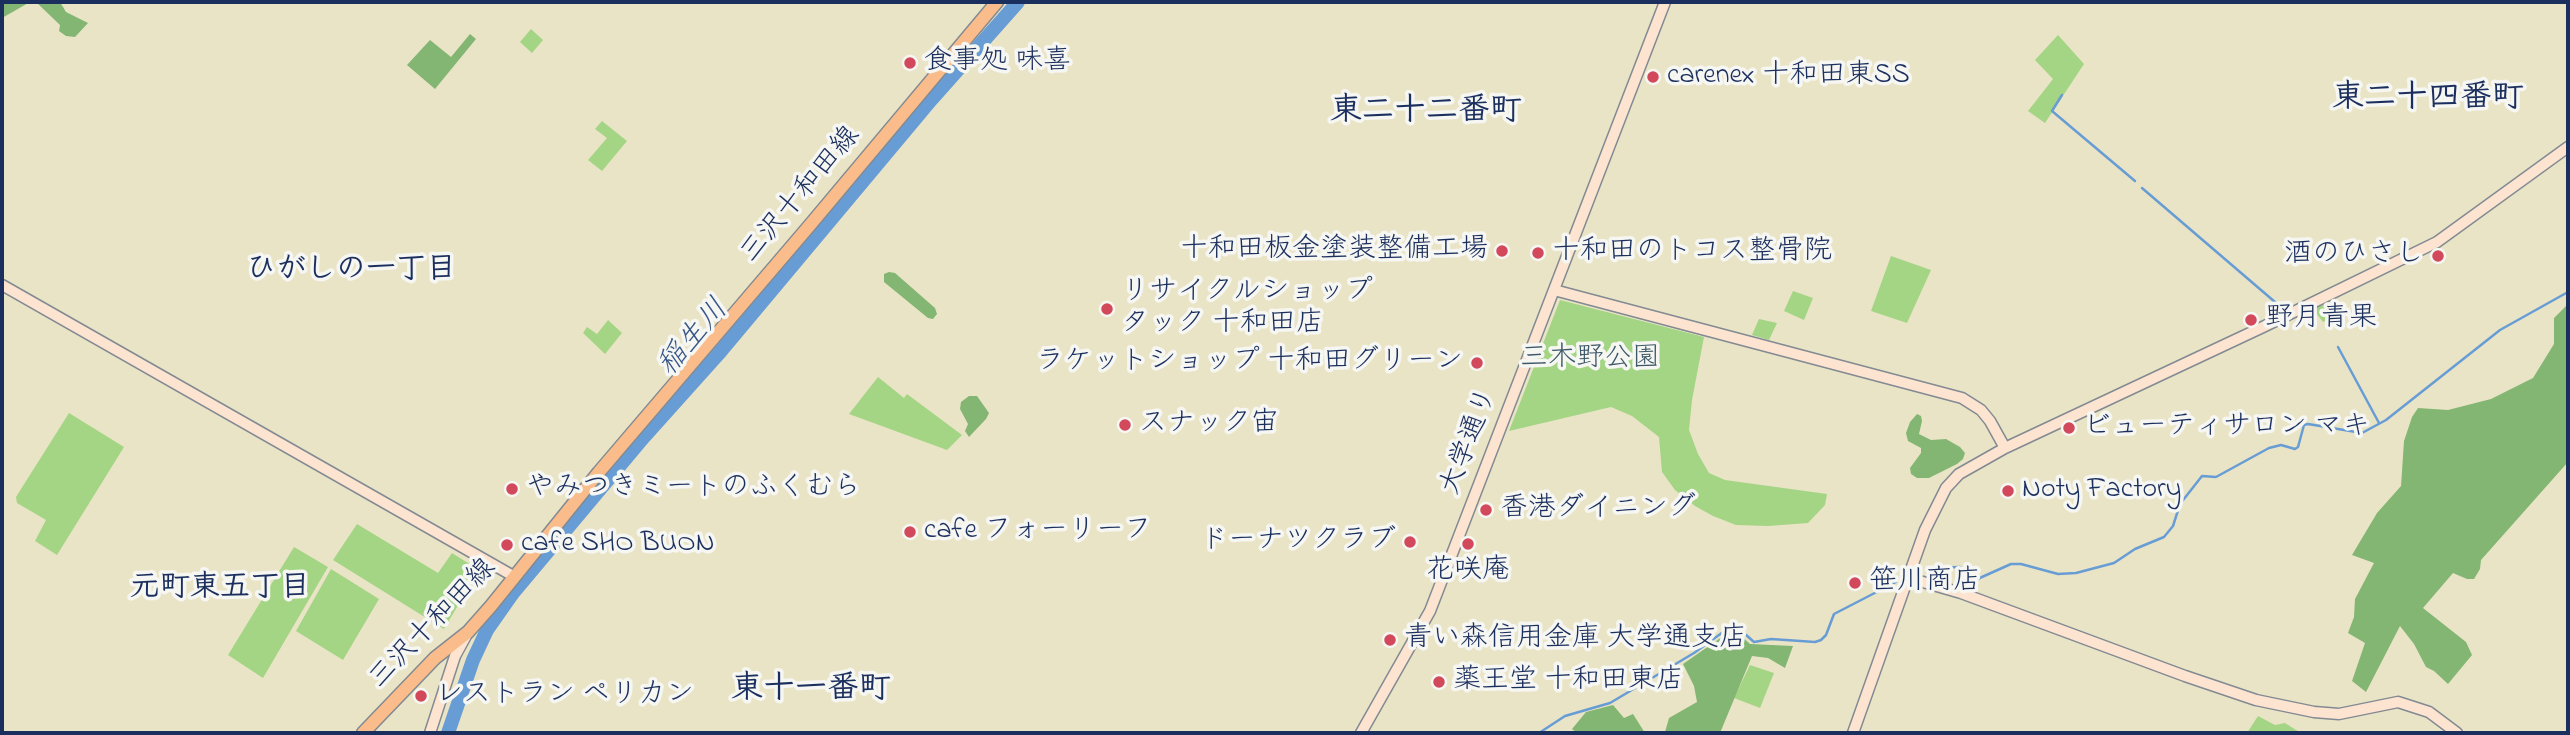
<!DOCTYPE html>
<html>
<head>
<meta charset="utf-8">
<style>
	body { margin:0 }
	#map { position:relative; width:2570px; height:735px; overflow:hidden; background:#eae4c7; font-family:"Indie Flower",sans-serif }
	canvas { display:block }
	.frame { position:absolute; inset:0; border:4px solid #1b2f5e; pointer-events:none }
</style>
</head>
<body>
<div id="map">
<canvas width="2570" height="735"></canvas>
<div class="frame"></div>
</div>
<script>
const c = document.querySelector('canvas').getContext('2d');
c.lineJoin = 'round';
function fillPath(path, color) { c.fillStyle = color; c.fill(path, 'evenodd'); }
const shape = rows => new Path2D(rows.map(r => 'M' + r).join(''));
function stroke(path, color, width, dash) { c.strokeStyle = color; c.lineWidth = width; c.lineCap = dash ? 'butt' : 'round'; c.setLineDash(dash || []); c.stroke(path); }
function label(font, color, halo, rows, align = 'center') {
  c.font = font + ' "Indie Flower","Klee One",sans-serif'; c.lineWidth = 7; c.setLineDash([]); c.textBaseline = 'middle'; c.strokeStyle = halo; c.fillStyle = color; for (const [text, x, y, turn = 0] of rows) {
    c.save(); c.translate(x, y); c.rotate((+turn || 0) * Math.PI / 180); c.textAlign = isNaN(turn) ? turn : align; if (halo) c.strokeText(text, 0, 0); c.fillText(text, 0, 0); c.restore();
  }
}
fillPath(shape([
	[531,29,543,40,532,53,520,42],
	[2058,35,2084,64,2045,123,2028,111,2053,79,2035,60],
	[602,121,627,141,602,171,588,160,607,138,595,129],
	[1891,256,1931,270,1907,323,1871,311],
	[1793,291,1813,298,1804,320,1784,311],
	[1560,300,1704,337,1692,400,1689,430,1698,454,1709,473,1725,480,1827,494,1825,505,1808,523,1768,526,1736,525,1713,516,1695,506,1675,490,1662,472,1659,437,1632,416,1611,407,1509,431],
	[2328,303,2331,307,2338,303,2342,312,2323,322,2313,309],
	[1759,319,1777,323,1769,340,1752,335],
	[608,320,622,333,605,354,583,333,587,327,597,334],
	[878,377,904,398,907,394,962,435,947,450,849,414],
	[69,413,124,447,57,555,35,541,46,520,17,503,16,497],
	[357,524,438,573,452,553,479,570,444,629,333,560],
	[294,547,328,567,263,678,228,655],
	[331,569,379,599,343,660,296,631],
	[1750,665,1774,673,1760,708,1734,698],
	[2258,716,2275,725,2285,723,2301,733,2247,733]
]), '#a3d584');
fillPath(shape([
	[2,2,30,2,2,18],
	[36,2,60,2,66,12,88,23,75,37,66,36,59,31,60,25],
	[470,34,476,39,435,89,407,65,430,40,451,57],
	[889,272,895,273,935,308,937,314,933,319,928,318,884,282,884,274],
	[2568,304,2568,462,2481,560,2480,569,2474,579,2467,579,2453,573,2423,608,2466,642,2472,655,2448,684,2434,671,2426,667,2414,644,2400,626,2366,692,2352,681,2365,643,2348,633,2354,617,2355,599,2374,563,2352,555,2377,513,2401,486,2404,441,2412,417,2418,408,2448,410,2491,399,2533,378,2554,344,2554,318],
	[969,396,977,396,989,413,986,419,969,437,965,431,968,424,960,409,961,402],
	[1917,414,1921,416,1922,421,1919,434,1931,440,1946,439,1960,447,1965,453,1963,459,1957,464,1929,478,1917,478,1911,474,1910,468,1921,453,1921,448,1908,441,1906,433,1910,422],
	[1729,632,1738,633,1750,644,1793,646,1785,668,1768,658,1752,656,1720,733,1662,733,1665,732,1669,718,1697,702,1694,686,1683,664],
	[1613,705,1624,718,1633,714,1645,733,1577,733,1572,729,1586,712]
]), '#82b672');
stroke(shape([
	[2062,95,2052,111,2135,181],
	[2142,188,2282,308],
	[2338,347,2379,423],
	[1926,568,1960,567,1967,571,1969,580,1973,581,2011,564,2021,564,2058,574,2076,573,2114,563,2135,549,2164,537,2173,526,2180,504,2202,476,2216,477,2269,448,2281,445,2295,449,2298,447,2304,425,2308,424,2362,433,2386,420,2500,330,2568,292],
	[1539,733,1565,716,1610,703,1694,653,1730,627,1736,626,1754,642,1771,639,1815,642,1821,640,1826,635,1834,614,1896,582]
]), '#679dd4', 2.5);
stroke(shape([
	[448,733,473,660,487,630,513,593,643,438,721,351,931,100,1018,2]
]), '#679dd4', 14);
const secondary = shape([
	[2,285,515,577],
	[1554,290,1962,398,1981,410,1990,421,2005,448],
	[1909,578,1961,593,2185,676,2256,700,2314,712,2339,714,2398,702,2429,712,2457,733],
	[430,733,455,656,467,634],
	[1361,733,1430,611,1665,2],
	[1853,733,1925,530,1946,488,1959,474,2005,448,2265,326,2437,242,2568,147]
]);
const primary = shape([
	[363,733,435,658,468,632,491,606,599,472,810,225,997,2]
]);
stroke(secondary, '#828a92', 13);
stroke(primary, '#828a92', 15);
stroke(secondary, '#fde4d0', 10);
stroke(primary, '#f9bc8a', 12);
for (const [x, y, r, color] of [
	[910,63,7,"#d1495b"],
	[1653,77,7,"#d1495b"],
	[1502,251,7,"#d1495b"],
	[1538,253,7,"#d1495b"],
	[2438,256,7,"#d1495b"],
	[1107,309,7,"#d1495b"],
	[2251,320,7,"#d1495b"],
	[1477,363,7,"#d1495b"],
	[1125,425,7,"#d1495b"],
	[2069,428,7,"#d1495b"],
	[512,489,7,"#d1495b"],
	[2008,491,7,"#d1495b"],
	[1486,510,7,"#d1495b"],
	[910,532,7,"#d1495b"],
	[1410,542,7,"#d1495b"],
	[1468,544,7,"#d1495b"],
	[507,545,7,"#d1495b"],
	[1855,583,7,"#d1495b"],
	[1390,640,7,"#d1495b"],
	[1439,682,7,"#d1495b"],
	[421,696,7,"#d1495b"]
]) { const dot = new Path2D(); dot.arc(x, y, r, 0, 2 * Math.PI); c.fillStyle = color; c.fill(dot); stroke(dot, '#f6f6f2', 2.5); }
label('28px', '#1b2f5e', '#f6f6f2', [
	["食事処 味喜",924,63],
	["carenex 十和田東SS",1667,77],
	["十和田板金塗装整備工場",1488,251,"right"],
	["十和田のトコス整骨院",1552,253],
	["酒のひさし",2424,256,"right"],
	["リサイクルショップ",1121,293],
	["タック 十和田店",1121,325],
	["野月青果",2265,320],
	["ラケットショップ 十和田グリーン",1463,363,"right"],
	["スナック宙",1139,425],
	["ビューティサロン マキ",2083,428],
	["やみつきミートのふくむら",526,489],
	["Noty Factory",2022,491],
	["香港ダイニング",1500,510],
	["cafe フォーリーフ",924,532],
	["ドーナツクラブ",1396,542,"right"],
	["cafe SHO BUON",521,545],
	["花咲庵",1468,572,"center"],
	["笹川商店",1869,583],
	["青い森信用金庫 大学通支店",1404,640],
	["薬王堂 十和田東店",1453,682],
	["レストラン ペリカン",435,696]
], 'left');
label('28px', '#1b2f5e', '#f6f6f2', [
	["三沢十和田線",802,196,-50],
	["大学通り",1471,442,-69],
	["三沢十和田線",434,625,-46]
]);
label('28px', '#3d5868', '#f6f6f2', [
	["三木野公園",1590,360]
]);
label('bold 30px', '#1b2f5e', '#f6f6f2', [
	["ひがしの一丁目",351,272],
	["元町東五丁目",220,590]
]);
label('italic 30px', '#365687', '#f6f6f2', [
	["稲生川",695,339,-49]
]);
label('bold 32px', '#1b2f5e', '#f6f6f2', [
	["東二十四番町",2428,101],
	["東二十二番町",1426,114],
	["東十一番町",811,692]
]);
</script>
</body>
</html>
